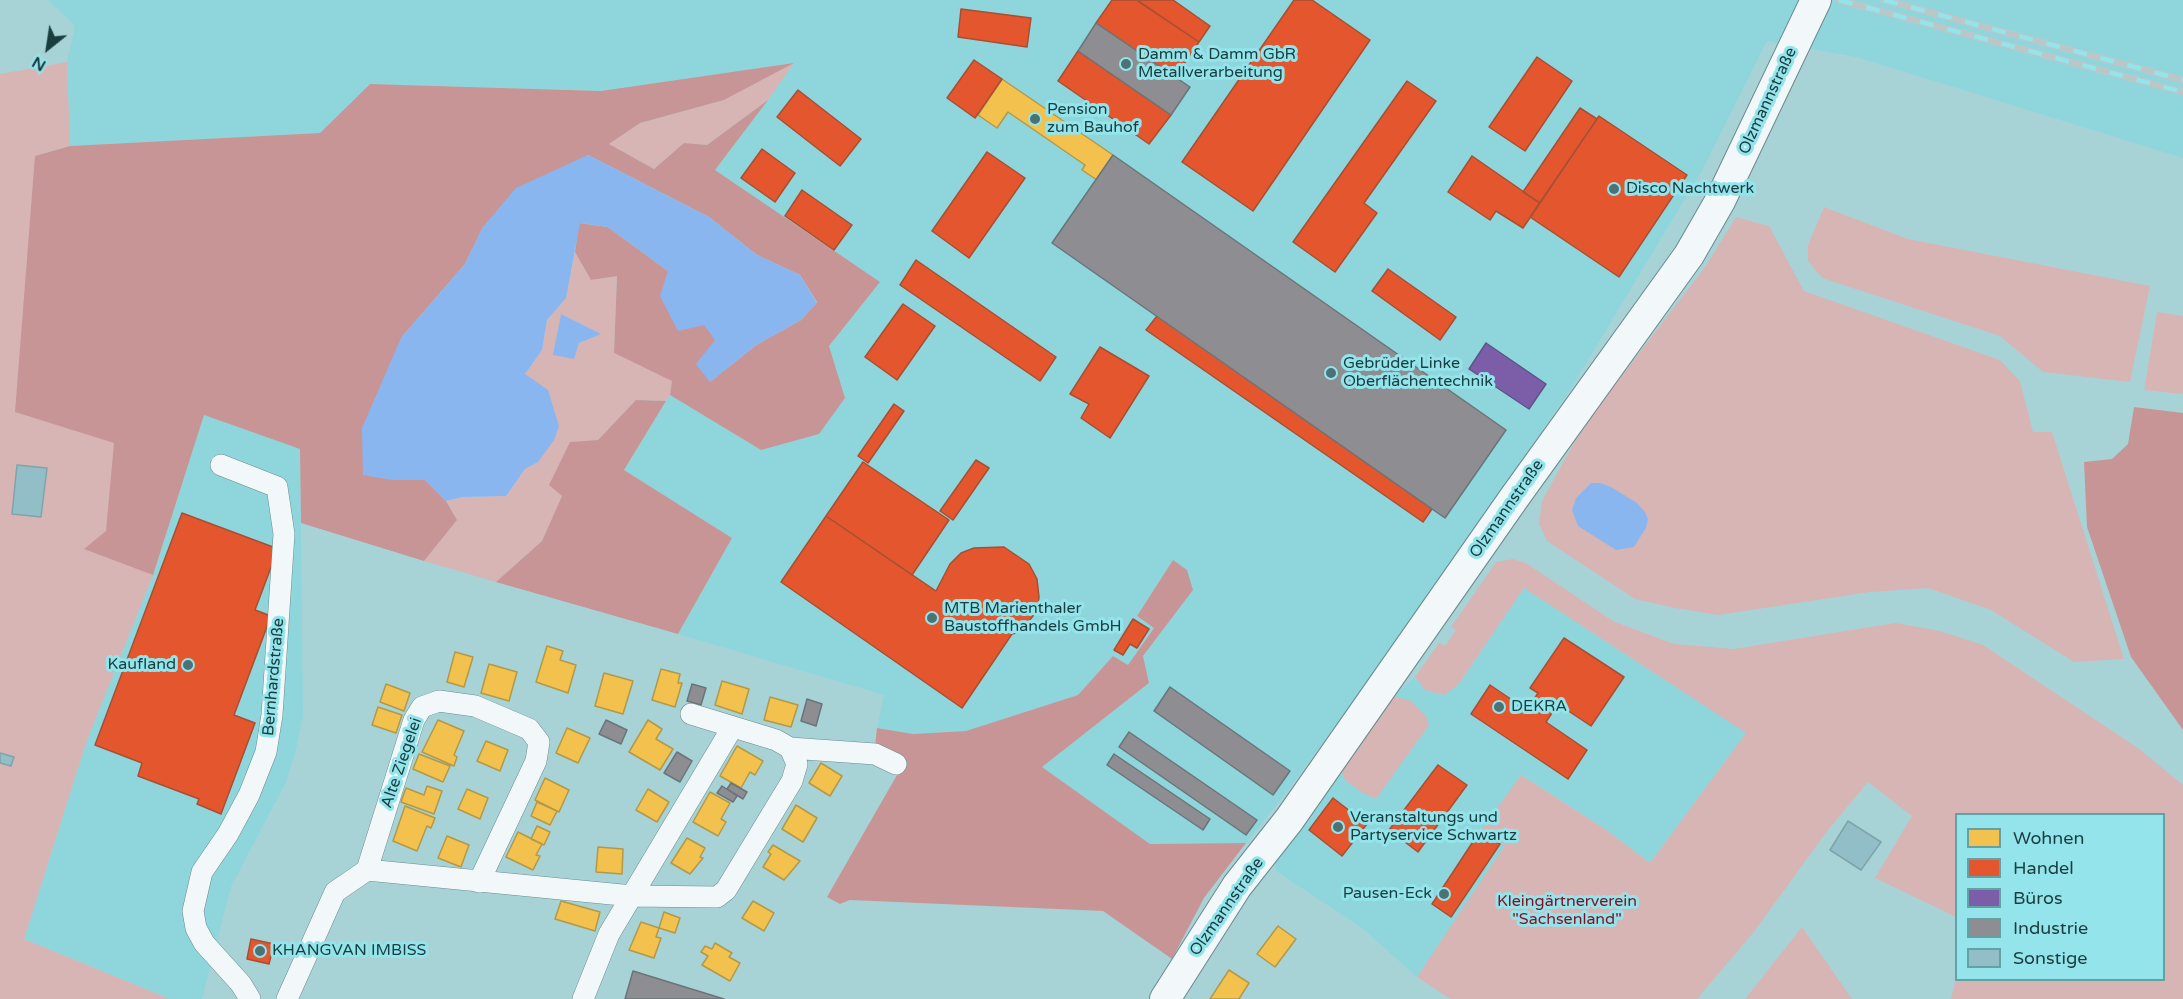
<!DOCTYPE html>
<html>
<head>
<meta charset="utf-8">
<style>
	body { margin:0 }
	#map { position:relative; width:2183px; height:999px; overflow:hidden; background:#a7d3d7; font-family:"Varela Round",sans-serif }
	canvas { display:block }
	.legend { position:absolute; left:1955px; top:813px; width:210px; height:168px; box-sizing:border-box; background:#93e4eb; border:2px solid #63a1a6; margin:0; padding:8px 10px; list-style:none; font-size:18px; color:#1a3d3f }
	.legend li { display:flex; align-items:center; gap:12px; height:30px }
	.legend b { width:30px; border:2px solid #63a1a6 }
	.north { position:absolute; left:18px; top:18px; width:60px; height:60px; -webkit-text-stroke:4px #93e4eb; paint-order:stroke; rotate:210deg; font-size:16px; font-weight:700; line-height:24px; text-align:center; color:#1a3d3f }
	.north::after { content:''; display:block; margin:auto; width:21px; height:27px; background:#1a3d3f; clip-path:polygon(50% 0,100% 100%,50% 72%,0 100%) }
</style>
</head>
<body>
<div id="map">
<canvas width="2183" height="999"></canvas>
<ul class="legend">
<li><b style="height:16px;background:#f2c14e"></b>Wohnen</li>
<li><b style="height:16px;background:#e4572e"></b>Handel</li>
<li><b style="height:16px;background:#7b5ea7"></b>Büros</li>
<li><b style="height:16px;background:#8d8d92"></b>Industrie</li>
<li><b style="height:16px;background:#92bec8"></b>Sonstige</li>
</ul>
<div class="north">N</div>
</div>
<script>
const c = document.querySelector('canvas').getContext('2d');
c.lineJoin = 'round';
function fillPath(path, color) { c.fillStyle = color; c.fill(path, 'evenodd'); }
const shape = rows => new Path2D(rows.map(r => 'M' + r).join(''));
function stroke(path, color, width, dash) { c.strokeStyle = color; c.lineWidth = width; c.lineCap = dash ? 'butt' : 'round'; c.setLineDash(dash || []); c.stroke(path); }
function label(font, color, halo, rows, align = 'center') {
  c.font = font + ' "Varela Round",sans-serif'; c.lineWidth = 6; c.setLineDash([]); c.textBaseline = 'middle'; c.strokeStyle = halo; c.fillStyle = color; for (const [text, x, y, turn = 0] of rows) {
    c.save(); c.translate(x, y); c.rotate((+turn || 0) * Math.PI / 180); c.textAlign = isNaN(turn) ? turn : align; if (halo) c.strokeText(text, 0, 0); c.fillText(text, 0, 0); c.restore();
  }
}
fillPath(shape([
	[48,0,2183,0,2183,158,1856,57,1767,41,1704,167,1572,387,1406,631,1282,798,1246,843,1150,844,1042,767,1149,683,1143,656,1193,590,1173,561,1137,616,1154,628,1128,666,1113,656,1078,695,966,731,913,734,877,728,884,695,678,634,732,538,624,470,670,395,761,450,845,398,829,346,879,283,715,170,793,64,601,91,370,84,320,133,70,146,67,62,75,26],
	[204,415,300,449,303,715,296,750,286,782,231,887,202,999,170,999,24,939,86,743,153,575],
	[1524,588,1747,733,1650,863,1605,829,1521,775,1505,845,1417,977,1362,928,1276,871,1275,858,1393,696,1415,677,1415,680,1458,685]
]), '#8fd6dc');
fillPath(shape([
	[67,62,70,146,35,156,114,443,186,470,153,575,86,743,24,939,170,999,0,999,0,74],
	[794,63,768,100,707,145,684,143,654,169,609,144,640,123,724,100],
	[1824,207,1908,239,2150,286,2130,382,2043,372,2000,336,1822,278,1808,261,1808,245],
	[1736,217,1769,226,1804,291,2000,360,2020,381,2033,432,2052,432,2124,659,2074,662,1991,610,1928,588,1870,592,1718,615,1675,608,1635,599,1547,541,1539,524,1542,501,1576,439,1613,387,1705,267],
	[575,252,591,280,617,275,614,353,673,381,670,395,666,401,636,400,598,440,562,496,542,541,496,582,424,561,457,520,446,501,463,497,506,496,525,469,538,462,525,374,542,350,547,320,566,298],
	[561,314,600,334,579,343],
	[2157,312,2183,316,2183,394,2144,390],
	[1513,559,1526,563,1613,621,1674,644,1734,649,1895,623,1940,631,1983,645,2138,748,2183,785,2183,999,1951,999,1956,978,2164,980,2164,814,1956,814,1956,917,1875,878,1912,816,1868,782,1828,830,1753,933,1697,999,1450,999,1417,977,1505,845,1482,829,1521,775,1605,829,1650,863,1746,733,1524,588,1458,685,1444,695,1425,690,1415,677,1439,643,1445,646,1454,633,1456,630,1451,627,1496,562],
	[1393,696,1411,701,1426,716,1429,725,1376,799,1361,792,1345,780,1340,767],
	[1802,927,1852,999,1745,999]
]), '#d7b5b5');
fillPath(shape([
	[794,63,724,100,640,123,609,144,654,169,684,143,707,145,768,100,715,170,880,282,829,346,845,398,819,434,761,450,670,395,672,381,614,353,617,276,591,280,575,252,579,223,608,227,668,271,716,340,710,382,756,345,801,320,817,302,800,275,757,255,709,217,588,155,483,227,465,264,401,338,393,480,425,480,446,501,457,520,424,561,301,523,300,449,204,415,153,575,84,549,106,531,114,443,15,412,35,156,70,146,320,133,370,84,601,91],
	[636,400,666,401,624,470,732,538,678,634,496,582,542,541,562,496,549,485,570,442,598,440],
	[2134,407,2183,413,2183,730,2131,657,2087,527,2084,462,2112,459,2128,444],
	[1173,560,1187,570,1193,590,1143,656,1149,683,1042,767,1150,844,1246,843,1204,898,1172,959,1103,911,850,900,840,904,827,897,905,761,875,746,877,728,913,734,966,731,1078,695,1113,656,1128,665,1154,628,1137,616]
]), '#c89597');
fillPath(shape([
	[588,155,709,217,757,255,800,275,817,303,801,320,756,345,710,382,696,364,715,340,704,325,678,331,660,296,668,271,608,227,580,223,566,298,547,320,542,350,525,374,548,390,559,426,554,440,538,462,525,469,506,496,463,497,446,501,425,480,393,480,363,475,362,428,401,338,465,264,483,227,516,188],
	[561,314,601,334,579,343,574,359,553,355],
	[1591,483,1600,483,1611,487,1637,503,1645,512,1648,519,1646,528,1634,547,1616,550,1578,526,1572,510,1576,498]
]), '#8ab6f0');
const homes = shape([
	[1002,79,1113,155,1097,180,1082,170,1085,165,1008,112,997,128,978,115,1002,79],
	[547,646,563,651,560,660,576,665,568,693,536,682,547,646],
	[455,652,473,657,464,687,447,682,455,652],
	[489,664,517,672,509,701,481,693,489,664],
	[661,669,680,674,678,683,682,683,675,707,652,700,661,669],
	[604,673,633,681,623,714,595,706,604,673],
	[722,681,749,689,742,714,715,705,722,681],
	[386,684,410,693,404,711,380,702,386,684],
	[770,697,798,705,791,727,764,720,770,697],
	[378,707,402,715,396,733,372,725,378,707],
	[438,720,464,731,454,755,457,757,454,766,422,752,438,720],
	[648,720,662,729,656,739,673,749,660,770,629,752,648,720],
	[567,728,590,738,578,763,556,753,567,728],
	[486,741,508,750,500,771,477,761,486,741],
	[737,746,763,761,755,775,750,772,741,788,720,776,737,746],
	[419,754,450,766,443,782,413,769,419,754],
	[821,763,842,776,830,796,809,783,821,763],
	[545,778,569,790,559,812,535,800,545,778],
	[427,786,442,791,434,814,401,802,406,788,424,795,427,786],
	[467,789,488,798,480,819,458,809,467,789],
	[648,789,669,802,657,822,636,810,648,789],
	[710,792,730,803,721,819,726,822,718,836,693,822,710,792],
	[537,802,557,811,550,825,531,816,537,802],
	[796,805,817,818,803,842,782,829,796,805],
	[405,806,435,818,431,828,427,826,417,851,393,841,405,806],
	[537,826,550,832,544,845,531,839,537,826],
	[518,832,542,844,536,855,540,856,533,870,506,857,518,832],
	[447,836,469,845,461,867,438,858,447,836],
	[687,838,705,848,700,857,703,858,690,874,671,863,687,838],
	[773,845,800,861,784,880,763,867,771,854,768,852,773,845],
	[598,847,623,849,622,874,596,872,598,847],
	[561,901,600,912,595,931,555,919,561,901],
	[753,901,774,913,764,931,742,918,753,901],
	[664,912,680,918,675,933,659,928,664,912],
	[641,922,659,928,656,937,661,938,654,958,629,950,641,922],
	[1278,926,1296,939,1275,967,1257,954,1278,926],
	[715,943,732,953,729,957,740,963,730,981,702,965,708,956,701,952,705,946,712,949,715,943],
	[1229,970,1249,983,1239,999,1210,999,1229,970]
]);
fillPath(homes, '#f2c14e');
stroke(homes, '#b1994a', 1.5);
const shops = shape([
	[1112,0,1137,0,1199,42,1175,77,1096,23,1112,0],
	[1140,0,1173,0,1210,26,1199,42,1139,2,1140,0],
	[1294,0,1312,0,1370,40,1253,211,1182,162,1294,0],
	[961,9,1031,18,1027,47,958,37,961,9],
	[1078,51,1171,115,1149,144,1058,81,1078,51],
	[1537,57,1572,81,1525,151,1489,127,1537,57],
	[974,60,1002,79,975,118,947,98,974,60],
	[1407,81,1436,101,1364,203,1377,213,1335,272,1293,242,1407,81],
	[798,90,861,139,840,166,777,117,798,90],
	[1580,108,1597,119,1540,203,1523,192,1580,108],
	[1599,116,1687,175,1619,277,1530,217,1599,116],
	[762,149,795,173,775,202,741,178,762,149],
	[987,152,1025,178,969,258,932,231,987,152],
	[1472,156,1540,203,1523,228,1496,211,1490,220,1448,192,1472,156],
	[802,190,852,225,834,250,785,216,802,190],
	[916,260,1056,357,1040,381,900,285,916,260],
	[1388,269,1456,317,1440,340,1372,291,1388,269],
	[903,304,935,326,897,380,865,357,903,304],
	[1157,316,1432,509,1423,522,1146,330,1157,316],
	[1100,347,1149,376,1110,438,1081,418,1089,404,1070,394,1100,347],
	[894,404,904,411,868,463,858,456,894,404],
	[976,460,989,468,953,520,940,511,976,460],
	[863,462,949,520,912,575,826,516,863,462],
	[182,513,273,547,276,554,255,610,271,616,234,715,255,723,221,814,197,804,199,799,138,776,142,763,95,745,182,513],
	[826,516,936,591,950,564,961,553,974,548,1004,547,1029,564,1037,579,1039,597,1037,611,1020,632,1012,634,962,708,781,582,826,516],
	[1133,619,1149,629,1137,648,1130,644,1123,655,1114,650,1133,619],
	[1564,638,1624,677,1591,726,1558,704,1546,722,1587,750,1568,779,1471,714,1490,685,1527,710,1538,693,1530,688,1564,638],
	[1438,765,1467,785,1418,852,1389,830,1438,765],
	[1333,798,1367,824,1342,856,1309,830,1333,798],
	[1480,831,1500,844,1451,917,1432,904,1480,831],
	[251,939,274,944,269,964,247,959,251,939]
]);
fillPath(shops, '#e4572e');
stroke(shops, '#a74f33', 1.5);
const offices = shape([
	[1486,343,1546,384,1529,409,1469,369,1486,343]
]);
fillPath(offices, '#7b5ea7');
stroke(offices, '#5e5488', 1.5);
const industry = shape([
	[1096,23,1190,87,1171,115,1078,51,1096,23],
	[1113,155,1506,430,1445,518,1052,243,1113,155],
	[692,684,706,688,701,705,687,701,692,684],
	[1170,687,1290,771,1273,795,1154,711,1170,687],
	[807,699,822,704,816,726,801,721,807,699],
	[606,720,627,730,621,744,599,734,606,720],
	[1129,732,1257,820,1246,835,1119,747,1129,732],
	[677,752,692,761,680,782,664,773,677,752],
	[1114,754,1210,819,1203,830,1107,765,1114,754],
	[731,783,747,792,743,799,727,789,731,783],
	[722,786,737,796,733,802,717,793,722,786],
	[633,971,724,999,625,999,633,971]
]);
fillPath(industry, '#8d8d92');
stroke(industry, '#6a7579', 1.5);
const building = shape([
	[17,465,47,468,41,517,12,514,17,465],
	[0,753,14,757,11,766,0,763,0,753],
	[1848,821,1881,842,1861,870,1830,850,1848,821]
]);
fillPath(building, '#92bec8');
stroke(building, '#81a3a9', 1.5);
const street = shape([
	[221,465,277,487,284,534,272,715,266,752,249,795,228,834,202,872,193,911,196,928,204,943,241,984,250,999],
	[790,748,875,754,896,764],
	[367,870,632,896,717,897,726,890,792,781,797,764,790,748,776,740,691,714],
	[287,999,335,892,367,870,414,720,422,707,439,701,475,706,529,729,539,742,536,761,479,882],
	[583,999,609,934,732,728]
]);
const secondary = shape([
	[1165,999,1237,886,1289,820,1514,498,1689,255,1720,201,1816,0]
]);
stroke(street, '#6a8a8d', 22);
stroke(secondary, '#6a8a8d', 32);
stroke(street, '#f2f8f9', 21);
stroke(secondary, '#f2f8f9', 30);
const rail = shape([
	[1839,0,2183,92],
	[1884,0,2183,80]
]);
stroke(rail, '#bac7c9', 7);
stroke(rail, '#93e4eb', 4.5, [14]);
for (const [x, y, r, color] of [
	[1126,64,6,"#4b7274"],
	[1035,119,6,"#4b7274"],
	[1614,189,6,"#4b7274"],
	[1331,373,6,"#4b7274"],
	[932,618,6,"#4b7274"],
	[188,665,6,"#4b7274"],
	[1499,707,6,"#4b7274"],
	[1338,827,6,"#4b7274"],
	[1444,894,6,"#4b7274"],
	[260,951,6,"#4b7274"]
]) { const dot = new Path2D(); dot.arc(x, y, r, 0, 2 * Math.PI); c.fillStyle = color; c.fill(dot); stroke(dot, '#93e4eb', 2); }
label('16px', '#1a3d3f', '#93e4eb', [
	["Damm & Damm GbR",1138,55],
	["Metallverarbeitung",1138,73],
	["Pension",1047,110],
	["zum Bauhof",1047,128],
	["Disco Nachtwerk",1626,189],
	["Gebrüder Linke",1343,364],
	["Oberflächentechnik",1343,382],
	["MTB Marienthaler",944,609],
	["Baustoffhandels GmbH",944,627],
	["Kaufland",176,665,"right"],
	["DEKRA",1511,707],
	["Veranstaltungs und",1350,818],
	["Partyservice Schwartz",1350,836],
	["Pausen-Eck",1432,894,"right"],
	["KHANGVAN IMBISS",272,951]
], 'left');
label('16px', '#1a3d3f', '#93e4eb', [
	["Olzmannstraße",1768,101,-65],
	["Olzmannstraße",1507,509,-55],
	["Bernhardstraße",274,677,-85],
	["Alte Ziegelei",402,763,-71],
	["Olzmannstraße",1227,907,-55]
]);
label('16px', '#870e1e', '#93e4eb', [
	["Kleingärtnerverein",1567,902],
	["\"Sachsenland\"",1567,920]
]);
</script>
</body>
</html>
